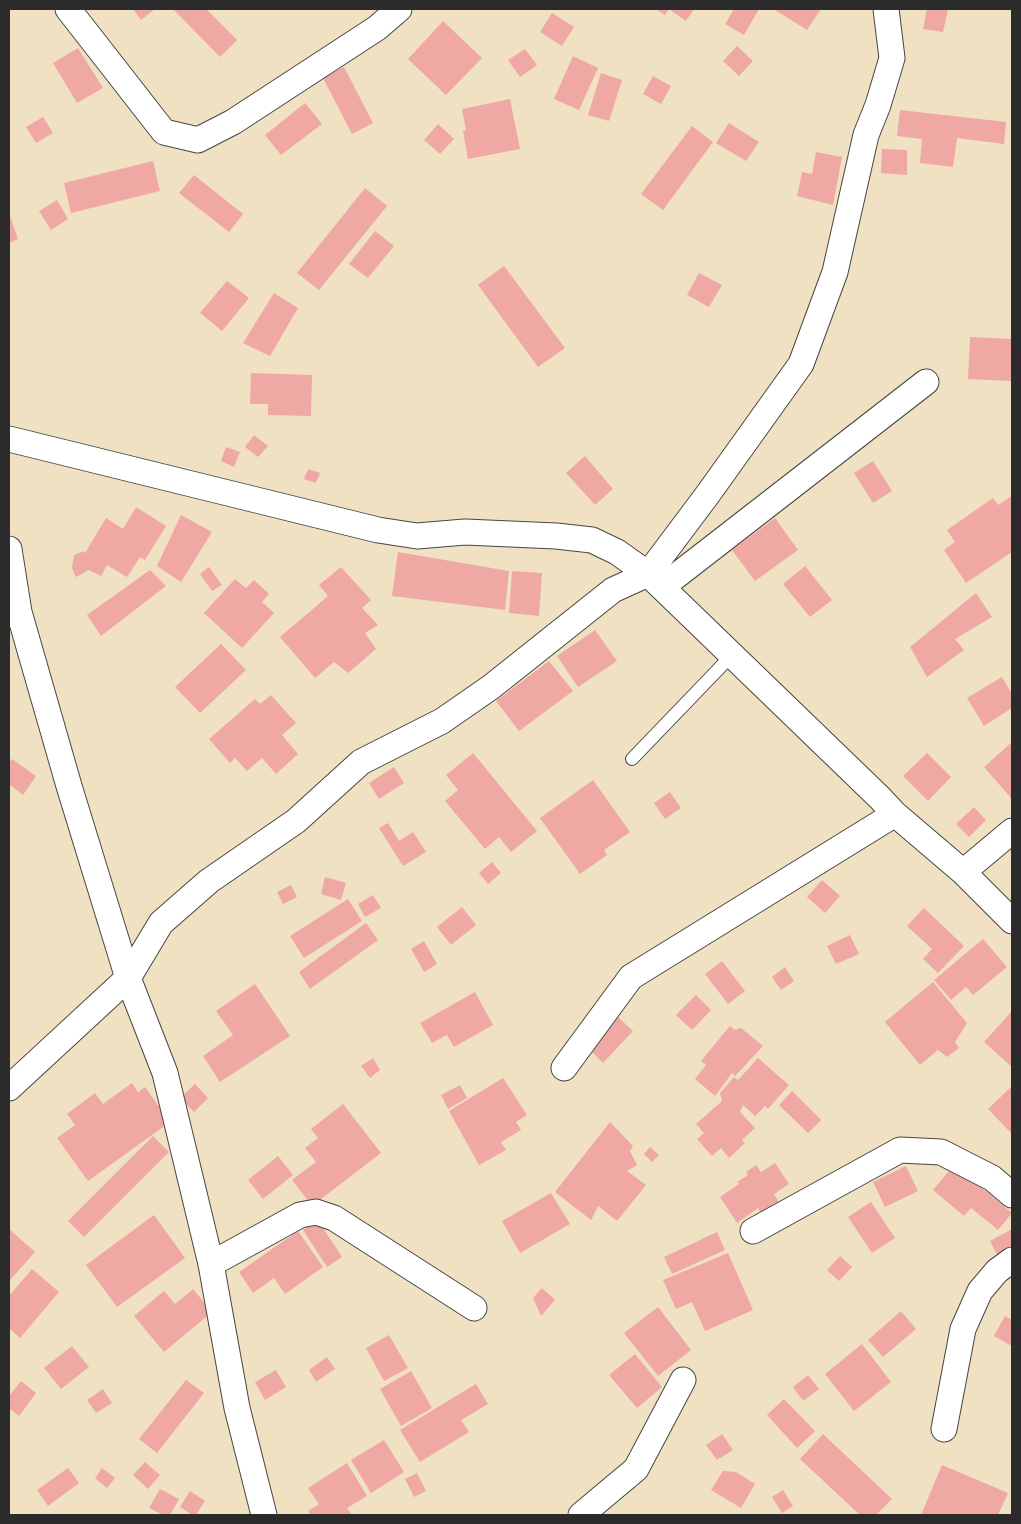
<!DOCTYPE html>
<html>
<head>
<meta charset="utf-8">
<style>
	body { margin:0 }
	#map { position:relative; width:1021px; height:1524px; overflow:hidden; background:#efe1c2; font-family:Mynerve,sans-serif }
	canvas { display:block }
	.frame { position:absolute; inset:0; border:10px solid #2b2b2b; pointer-events:none }
</style>
</head>
<body>
<div id="map">
<canvas width="1021" height="1524"></canvas>
<div class="frame"></div>
</div>
<script>
const c = document.querySelector('canvas').getContext('2d');
c.lineJoin = 'round';
function fillPath(path, color) { c.fillStyle = color; c.fill(path, 'evenodd'); }
const shape = rows => new Path2D(rows.map(r => 'M' + r).join(''));
function stroke(path, color, width, dash) { c.strokeStyle = color; c.lineWidth = width; c.lineCap = dash ? 'butt' : 'round'; c.setLineDash(dash || []); c.stroke(path); }
fillPath(shape([
	[133,9,155,9,141,20],
	[175,9,206,9,237,40,220,57,174,10],
	[656,9,694,9,686,21,669,9,665,15],
	[734,9,759,9,744,35,725,24],
	[776,9,821,9,807,30,775,10],
	[927,9,948,9,943,32,923,29],
	[552,13,574,27,562,46,540,32],
	[443,21,482,58,446,95,408,59],
	[737,46,753,61,739,76,723,61],
	[78,48,103,88,77,103,53,63],
	[525,49,537,65,520,77,508,60],
	[573,56,598,68,579,110,554,99],
	[344,67,373,123,352,134,323,78],
	[601,73,622,80,609,121,588,115],
	[653,76,671,86,661,104,643,94],
	[510,99,520,149,468,159,463,131,466,130,462,109],
	[305,103,322,124,281,155,265,135],
	[900,110,1006,122,1004,144,957,138,953,167,920,163,922,139,897,136],
	[43,117,53,133,36,143,26,127],
	[729,123,759,142,746,161,716,143],
	[438,124,454,139,440,154,424,140],
	[692,126,713,142,663,210,641,194],
	[882,149,907,150,907,175,881,173],
	[816,152,842,157,833,205,797,196,802,172,812,174],
	[153,161,160,191,71,213,64,183],
	[194,175,243,214,229,232,179,193],
	[365,188,387,206,319,290,297,273],
	[57,200,68,219,51,230,39,211],
	[9,213,18,239,9,243],
	[375,231,394,246,368,278,349,264],
	[504,266,565,348,538,367,478,285],
	[699,273,722,285,709,307,687,295],
	[227,281,249,298,222,331,200,313],
	[274,293,298,308,270,356,243,343],
	[970,337,1012,339,1012,381,968,379],
	[251,373,312,375,311,416,268,415,268,404,250,404],
	[254,435,268,446,258,457,245,447],
	[226,447,240,452,234,467,221,461],
	[585,456,613,489,595,505,566,473],
	[873,461,892,491,873,503,854,473],
	[308,469,320,473,316,483,304,479],
	[1012,496,1012,552,966,583,944,550,955,542,947,530,993,498,998,505],
	[136,507,166,526,145,560,140,557,127,577,107,565,101,576,89,570,76,577,72,568,74,555,85,551,85,553,106,518,123,529],
	[181,515,212,532,181,582,157,566],
	[775,518,798,550,755,581,732,550],
	[398,552,509,571,505,610,392,596],
	[805,566,832,600,810,617,783,584],
	[209,567,222,585,212,591,200,574],
	[341,567,371,600,362,608,378,625,365,633,376,649,348,673,334,662,315,678,280,637,328,596,319,585],
	[150,570,166,586,101,636,87,615],
	[512,571,542,573,539,616,509,613],
	[235,579,246,588,254,580,269,594,262,602,274,613,242,648,204,613],
	[976,593,992,617,955,639,964,650,927,677,910,647],
	[595,630,617,661,578,687,557,656],
	[221,644,246,670,200,713,175,687],
	[549,661,573,691,519,731,496,701],
	[1002,677,1012,694,1012,708,984,726,967,698],
	[271,695,296,723,282,735,298,754,276,774,262,758,247,771,235,758,230,763,209,739,255,699,260,704],
	[1012,742,1012,796,1011,798,984,767],
	[473,753,537,831,511,852,499,837,485,849,445,801,458,790,446,775],
	[927,753,951,777,928,801,903,776],
	[12,759,36,776,23,795,9,784,9,763],
	[394,767,404,783,379,799,369,783],
	[593,780,630,832,604,850,607,855,580,874,540,818],
	[670,792,681,808,665,819,654,803],
	[974,807,986,820,969,837,956,824],
	[388,823,399,841,413,832,426,852,403,866,379,828],
	[492,862,501,873,488,884,479,873],
	[325,877,346,883,341,900,321,894],
	[822,880,840,896,825,913,807,897],
	[291,885,297,897,283,904,277,892],
	[373,895,381,908,365,917,358,904],
	[348,899,362,921,304,958,290,936],
	[462,907,476,925,451,945,437,927],
	[924,908,964,946,938,973,923,959,932,949,907,926],
	[366,923,378,940,310,989,299,972],
	[850,935,859,954,836,964,827,946],
	[983,939,1007,967,973,995,966,987,951,1000,934,980],
	[424,941,437,964,424,972,411,949],
	[722,961,745,991,728,1004,705,974],
	[785,967,794,981,781,990,772,977],
	[933,982,967,1023,955,1042,959,1048,947,1057,938,1050,920,1065,885,1022],
	[255,984,290,1036,220,1082,203,1056,233,1035,216,1011],
	[475,992,493,1025,454,1047,447,1035,432,1043,420,1023],
	[696,995,711,1010,692,1030,676,1015],
	[1012,1011,1012,1067,984,1042],
	[618,1017,633,1031,603,1063,589,1049],
	[730,1026,735,1030,741,1028,763,1046,735,1076,732,1073,715,1096,695,1079,706,1065,701,1061],
	[373,1058,380,1070,370,1078,361,1066],
	[758,1058,789,1085,768,1109,765,1106,755,1116,743,1105,740,1112,755,1128,742,1140,745,1143,729,1158,721,1148,712,1156,697,1139,704,1133,696,1124,722,1101,720,1093,734,1077,738,1080],
	[503,1078,527,1115,516,1122,521,1130,501,1142,506,1150,479,1165,449,1111],
	[132,1083,138,1092,145,1087,170,1122,88,1181,57,1138,75,1125,67,1114,95,1093,103,1104],
	[195,1084,208,1098,194,1112,180,1098],
	[460,1085,467,1098,448,1109,441,1095],
	[1012,1086,1012,1134,988,1109],
	[792,1091,821,1120,808,1133,779,1105],
	[343,1104,381,1153,312,1206,292,1180,316,1162,305,1148,318,1138,311,1129],
	[610,1122,633,1146,630,1151,637,1165,627,1171,646,1185,617,1221,598,1206,591,1220,555,1192],
	[153,1136,169,1152,84,1237,68,1221],
	[650,1147,659,1155,652,1162,644,1154],
	[278,1156,293,1175,263,1199,248,1180],
	[775,1163,789,1184,774,1194,781,1206,764,1217,758,1208,737,1223,720,1197,739,1184,737,1182,748,1175,746,1172,756,1165,761,1172],
	[954,1165,1012,1213,998,1230,971,1208,964,1216,933,1190],
	[906,1166,918,1191,885,1207,873,1182],
	[551,1193,570,1224,520,1253,502,1221],
	[871,1202,895,1238,872,1253,848,1217],
	[154,1215,185,1258,117,1307,86,1265],
	[318,1220,342,1257,327,1267,303,1230],
	[9,1229,35,1252,9,1281],
	[1012,1229,1012,1253,1000,1260,990,1241],
	[298,1231,323,1267,285,1294,274,1278,253,1293,239,1272],
	[717,1232,725,1250,672,1274,664,1257],
	[728,1253,753,1310,705,1331,692,1302,676,1309,663,1280],
	[840,1256,852,1267,839,1281,827,1270],
	[32,1269,59,1292,20,1338,9,1328,9,1296],
	[542,1288,555,1300,541,1316,533,1298],
	[193,1289,212,1312,164,1352,134,1316,164,1291,175,1304],
	[658,1307,691,1350,658,1376,624,1333],
	[901,1311,916,1329,883,1357,868,1340],
	[1005,1316,1012,1320,1012,1346,994,1336],
	[389,1335,408,1368,384,1381,366,1348],
	[862,1344,891,1382,854,1411,825,1374],
	[72,1346,89,1367,61,1389,44,1368],
	[635,1354,662,1387,637,1408,609,1375],
	[327,1357,335,1369,316,1382,309,1370],
	[276,1370,286,1387,265,1400,255,1382],
	[411,1371,432,1408,401,1426,380,1389],
	[808,1375,819,1389,803,1401,793,1387],
	[186,1380,204,1393,157,1453,139,1439],
	[21,1381,36,1393,19,1416,9,1408,9,1396],
	[476,1384,488,1404,461,1420,469,1432,420,1462,400,1430],
	[103,1389,112,1403,96,1413,87,1400],
	[784,1399,815,1431,797,1448,767,1415],
	[722,1434,733,1450,717,1460,706,1445],
	[823,1434,892,1499,876,1515,860,1515,800,1459],
	[384,1440,404,1472,371,1493,351,1460],
	[145,1462,160,1475,148,1489,133,1475],
	[347,1463,367,1496,347,1508,352,1515,311,1515,308,1511,319,1504,308,1488],
	[942,1465,1008,1493,998,1515,921,1515],
	[68,1468,79,1483,48,1506,37,1490],
	[102,1468,115,1478,107,1488,95,1478],
	[723,1471,736,1472,755,1484,741,1508,711,1490],
	[417,1473,426,1491,414,1497,405,1479],
	[160,1489,179,1499,170,1515,163,1515,149,1508],
	[783,1490,793,1506,782,1513,772,1497],
	[190,1491,205,1501,196,1515,192,1515,180,1507]
]), '#f0a8a5');
const lane = shape([
	[632,759,732,655]
]);
const street = shape([
	[68,9,164,132,198,140,233,122,377,28,399,9],
	[9,439,378,530,417,536,465,532,556,536,592,540,617,552,648,574,880,798,895,814,963,872,1012,921],
	[9,549,19,612,69,786,128,978,165,1073,211,1264,237,1408,264,1515],
	[662,587,926,382],
	[963,872,1012,831],
	[564,1068,631,977,895,814],
	[9,1088,128,978,161,923,209,881,296,821,361,762,442,721,491,687,613,590,648,574,708,494,801,364,835,272,866,135,878,105,892,58,886,9],
	[753,1231,900,1150,941,1152,992,1178,1012,1195],
	[211,1264,300,1215,316,1212,334,1218,474,1308],
	[944,1429,963,1329,980,1291,997,1271,1012,1260],
	[581,1515,636,1469,683,1380]
]);
stroke(lane, '#484642', 14);
stroke(street, '#484642', 27);
stroke(lane, '#fff', 12);
stroke(street, '#fff', 25);
</script>
</body>
</html>
